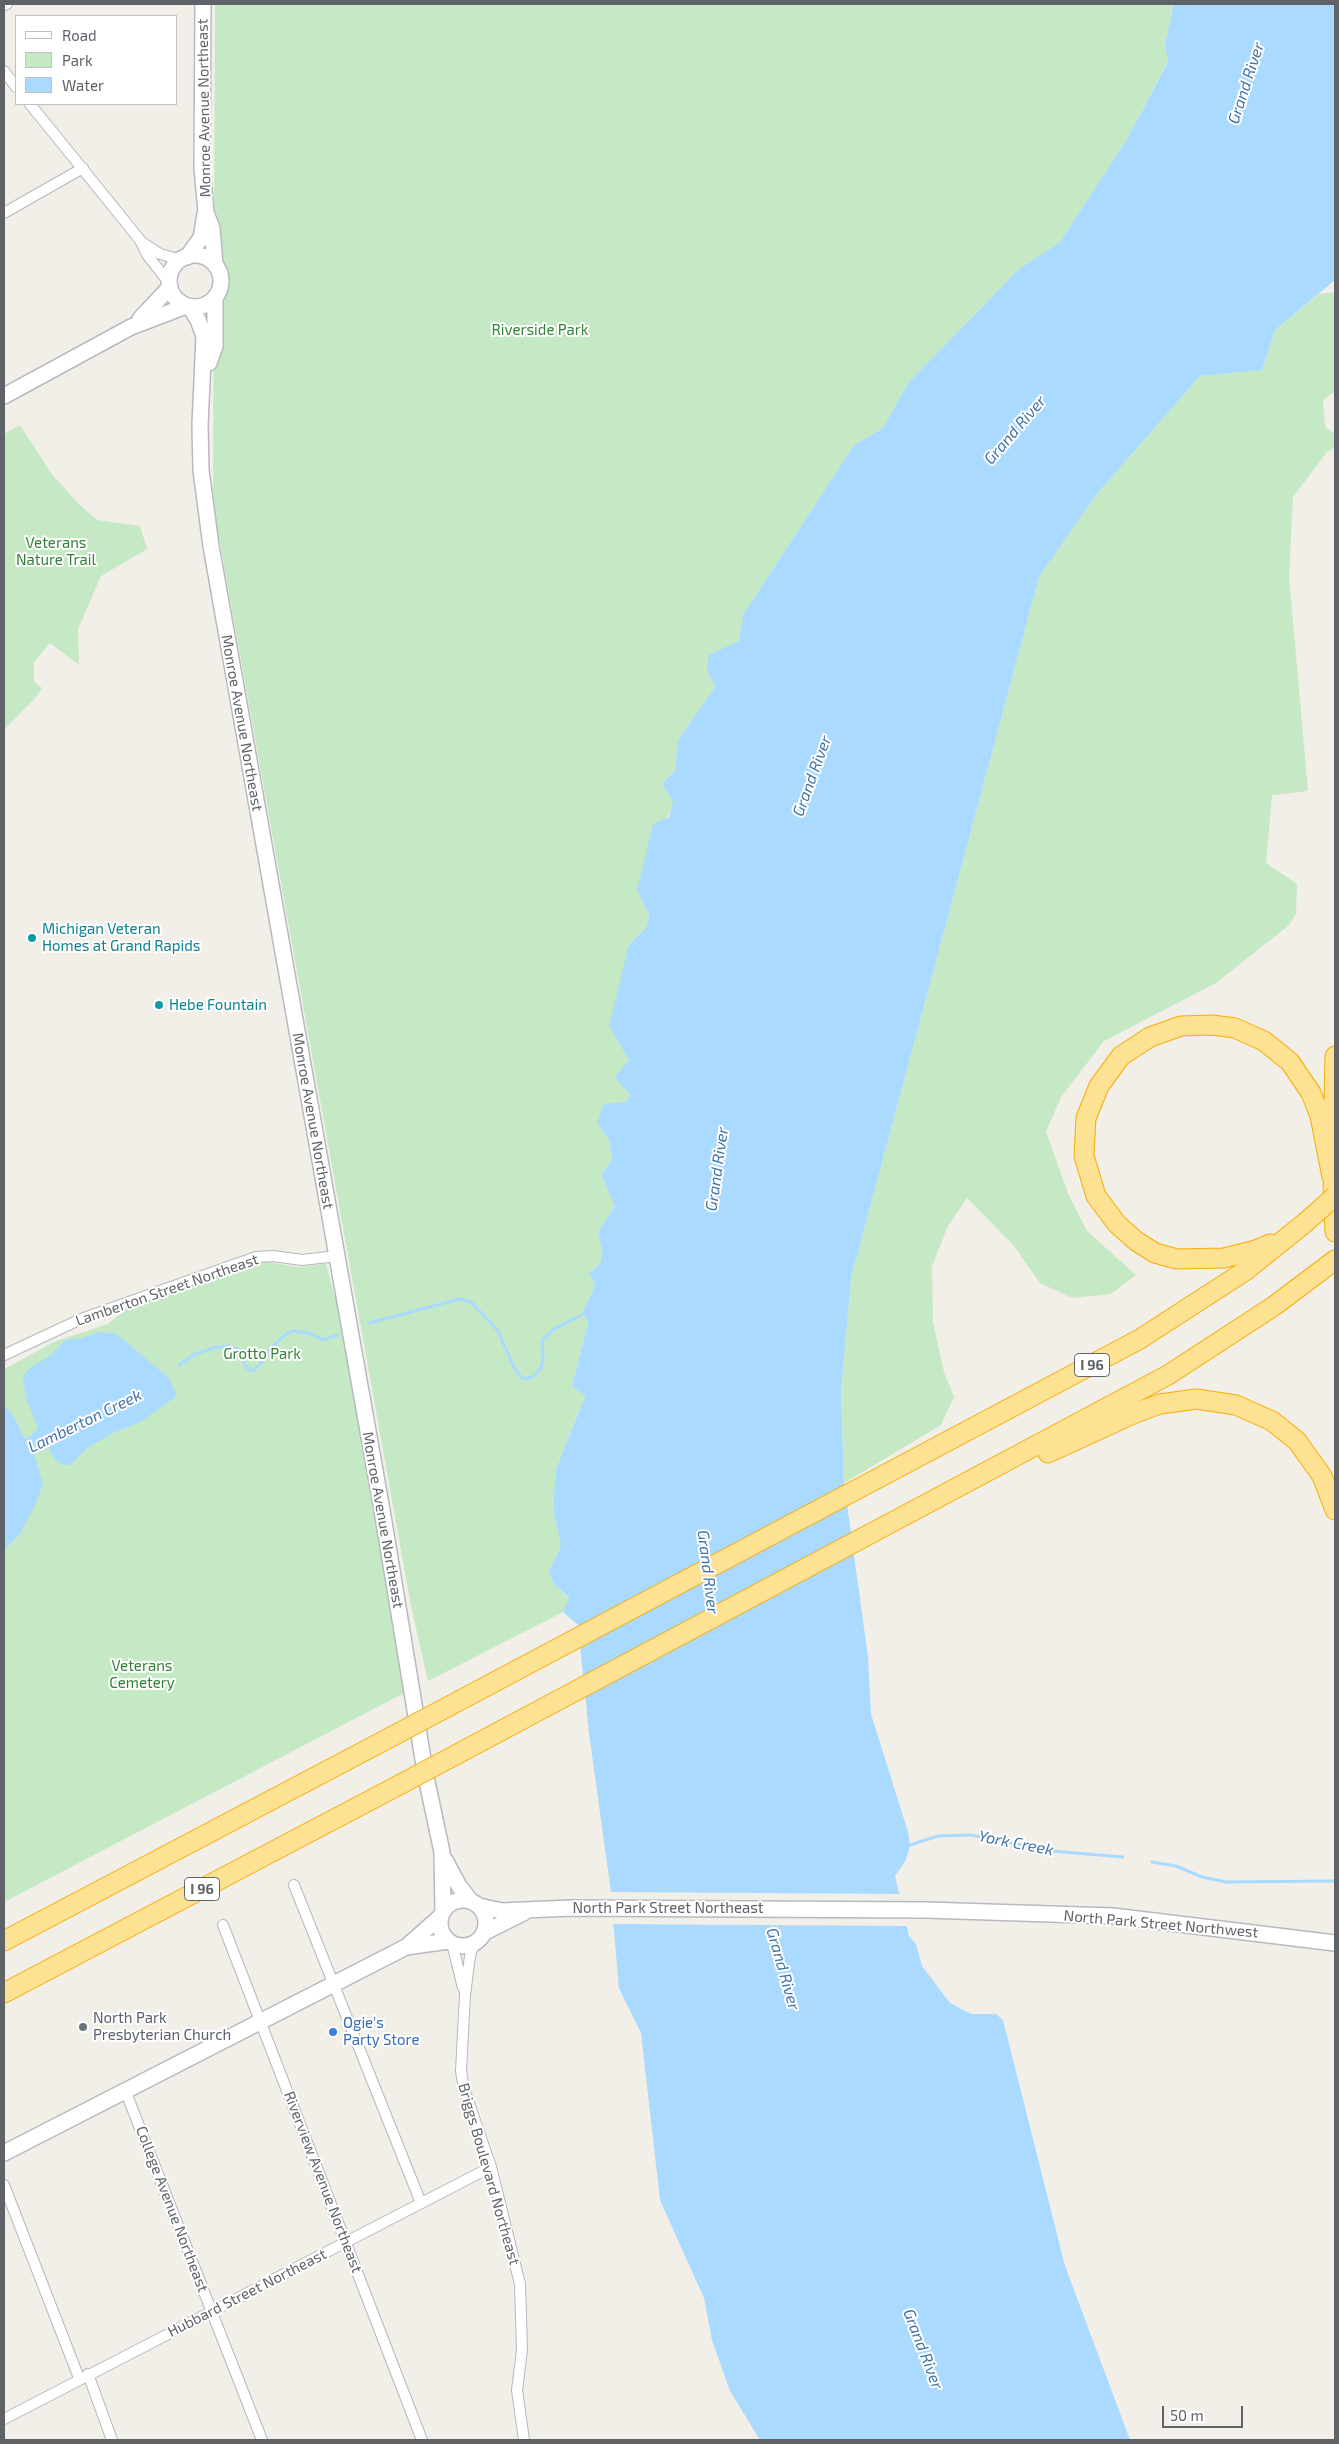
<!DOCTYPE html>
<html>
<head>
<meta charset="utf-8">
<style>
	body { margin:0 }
	#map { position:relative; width:1339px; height:2444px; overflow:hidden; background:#f1efe8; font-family:"Exo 2",sans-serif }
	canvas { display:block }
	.frame { position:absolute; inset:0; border:5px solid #5f6368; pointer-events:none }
	.legend { position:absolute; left:15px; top:15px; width:162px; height:90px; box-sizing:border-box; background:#fff; border:1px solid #bfc1c3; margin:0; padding:6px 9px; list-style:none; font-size:15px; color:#5f6368 }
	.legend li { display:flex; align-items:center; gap:10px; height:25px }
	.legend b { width:25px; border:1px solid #bfc1c3 }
	.scale { position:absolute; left:1162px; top:2406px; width:81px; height:22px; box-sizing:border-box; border:2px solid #5f6368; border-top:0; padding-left:6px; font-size:15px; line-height:18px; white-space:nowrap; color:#5f6368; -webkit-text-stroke:4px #fff; paint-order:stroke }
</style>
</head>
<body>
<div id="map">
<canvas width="1339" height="2444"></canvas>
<div class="frame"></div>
<ul class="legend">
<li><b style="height:6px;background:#fff"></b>Road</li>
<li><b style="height:14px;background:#c5e8c5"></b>Park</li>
<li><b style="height:14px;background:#aadaff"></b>Water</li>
</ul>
<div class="scale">50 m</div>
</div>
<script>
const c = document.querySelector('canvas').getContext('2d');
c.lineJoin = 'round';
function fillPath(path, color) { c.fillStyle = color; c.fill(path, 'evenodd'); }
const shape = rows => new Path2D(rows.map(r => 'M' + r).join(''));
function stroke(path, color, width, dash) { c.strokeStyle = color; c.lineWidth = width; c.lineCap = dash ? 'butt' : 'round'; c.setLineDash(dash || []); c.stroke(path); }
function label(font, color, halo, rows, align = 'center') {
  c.font = font + ' "Exo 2",sans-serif'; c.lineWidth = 4; c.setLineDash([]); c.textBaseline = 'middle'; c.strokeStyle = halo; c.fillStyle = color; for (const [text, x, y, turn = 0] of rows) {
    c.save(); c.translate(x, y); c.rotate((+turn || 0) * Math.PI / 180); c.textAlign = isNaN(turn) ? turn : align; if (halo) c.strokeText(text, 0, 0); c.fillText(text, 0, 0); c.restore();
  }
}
fillPath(shape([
	[215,4,1174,4,1165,44,1168,61,1127,139,1060,242,1019,269,908,383,883,428,854,445,743,615,739,641,707,670,715,687,678,740,675,770,662,784,674,801,637,890,649,915,647,926,629,945,630,1095,627,1102,597,1123,609,1140,612,1160,601,1175,615,1206,598,1232,602,1251,601,1262,589,1274,595,1285,583,1312,588,1324,572,1386,585,1395,556,1469,553,1508,561,1545,549,1573,554,1584,569,1599,563,1612,428,1681,411,1606,213,504],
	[1335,292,1335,391,1323,400,1325,427,1335,434,1335,447,1327,452,1293,497,1289,577,1308,791,1272,795,1266,863,1297,884,1296,914,1288,926,1216,983,1104,1041,1061,1097,1046,1132,1068,1193,1087,1231,1136,1275,1111,1294,1072,1298,1040,1283,1014,1246,967,1198,948,1226,932,1266,933,1322,944,1372,954,1397,941,1425,844,1483,841,1392,851,1278,1039,577,1096,495,1200,376,1262,370,1275,330,1319,294],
	[20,425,53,476,81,506,97,520,140,526,147,549,101,576,78,629,79,665,50,643,34,662,34,682,42,688,35,698,4,730,4,434],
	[262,1261,298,1267,326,1264,335,1297,340,1299,406,1692,4,1902,4,1369,56,1341,108,1324,127,1309]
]), '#c5e8c5');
fillPath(shape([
	[1174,4,1335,4,1335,280,1275,330,1262,370,1200,376,1096,495,1039,577,851,1278,841,1392,844,1483,868,1657,871,1714,908,1832,910,1845,906,1860,895,1876,909,1936,916,1944,922,1966,950,2003,971,2014,996,2014,1003,2020,1065,2266,1130,2440,760,2440,730,2391,712,2340,704,2298,660,2200,641,2033,619,1988,610,1885,589,1733,578,1625,563,1612,569,1598,554,1584,549,1573,561,1545,553,1508,556,1469,585,1396,572,1386,588,1324,583,1312,595,1285,589,1274,601,1262,602,1251,598,1232,615,1206,601,1175,612,1160,609,1140,597,1123,604,1104,627,1102,630,1095,615,1077,629,1060,609,1026,629,945,647,926,649,915,637,890,653,824,669,817,673,801,662,784,675,770,678,740,715,687,707,670,709,655,739,641,743,615,854,445,883,428,908,383,1019,269,1060,242,1127,139,1168,62,1165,44],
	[100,1332,116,1334,168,1377,176,1393,175,1397,142,1421,113,1433,87,1448,70,1465,62,1465,54,1458,49,1448,37,1452,34,1455,43,1483,36,1503,20,1534,4,1550,4,1406,13,1415,24,1438,29,1437,38,1428,26,1398,23,1376,30,1368,53,1354,64,1341,76,1338,80,1339]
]), '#aadaff');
fillPath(shape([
	[608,1892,902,1894,909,1926,611,1924]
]), '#f1efe8');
stroke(shape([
	[369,1323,460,1299,472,1303,498,1331,514,1367,521,1377,526,1379,534,1376,541,1368,543,1360,542,1340,554,1329,587,1312],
	[179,1365,195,1354,213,1348,226,1346,240,1350,245,1365,249,1370,254,1370,264,1360,269,1350,286,1334,292,1331,309,1333,323,1340,338,1335],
	[910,1845,938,1836,971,1835,1052,1851,1123,1857],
	[1152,1862,1176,1866,1202,1877,1226,1882,1335,1881]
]), '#aadaff', 3);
const minor = shape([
	[4,5,7,4],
	[4,71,16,87],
	[30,104,140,240,148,256,170,284],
	[4,213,83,168],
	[140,241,160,254,182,260],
	[4,1355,81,1319,256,1257,273,1256,302,1260,337,1256],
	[294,1885,421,2203],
	[223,1925,422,2440],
	[478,1940,471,1951,469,1963,465,1995,461,2071,464,2089,491,2167,520,2284,522,2350,517,2390,524,2440],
	[452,1943,463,1988],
	[125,2090,262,2440],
	[4,2185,79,2378],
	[88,2374,112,2440],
	[4,2419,491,2167]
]);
const secondary = shape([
	[203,4,202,167,206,213,212,228,215,265],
	'169 281a26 26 0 1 1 52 0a26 26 0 1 1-52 0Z',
	[187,257,201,238,205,214],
	[190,307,198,320,204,336,200,425,201,470,211,546,382,1510,426,1777,442,1852,443,1911],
	[140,319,170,287],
	[209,363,215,346,215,297],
	[4,396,131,327,186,306],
	[445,1860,459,1886,470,1900],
	'440 1923a23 23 0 1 1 46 0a23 23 0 1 1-46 0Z',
	[479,1906,502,1911,571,1908,926,1910,1113,1916,1335,1943],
	[485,1932,525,1912],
	[406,1947,448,1941],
	[4,2153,406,1947,441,1916]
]);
const motorway = shape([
	[1333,1145,1335,1056],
	[1333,1185,1335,1232],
	[1270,1244,1256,1250,1224,1258,1177,1259,1155,1253,1136,1241,1117,1224,1096,1196,1084,1156,1086,1118,1099,1086,1121,1056,1150,1037,1181,1026,1212,1025,1235,1028,1264,1041,1290,1062,1311,1093,1320,1116,1332,1177],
	[1048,1453,1133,1414,1160,1404,1196,1399,1236,1405,1272,1421,1297,1441,1322,1476,1335,1510],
	[453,1704,1140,1339,1245,1271,1306,1222],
	[463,1751,1168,1375,1274,1306,1335,1260],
	[4,1941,391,1737],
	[4,1993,401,1784]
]);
stroke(minor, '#b5b8bc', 12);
stroke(secondary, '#b6babf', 18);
stroke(motorway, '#f9ab00', 21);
stroke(minor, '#fff', 10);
stroke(secondary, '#fff', 15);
stroke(motorway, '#fde293', 19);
const motorwayBridge = shape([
	[1306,1222,1335,1196],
	[391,1737,453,1704],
	[401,1784,463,1751]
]);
stroke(motorwayBridge, '#f9ab00', 21, []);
stroke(motorwayBridge, '#fde293', 19);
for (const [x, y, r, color] of [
	[32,938,5,"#0f9aa8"],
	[159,1005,5,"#0f9aa8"],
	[83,2027,5,"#6b7280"],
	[333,2032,5,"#3f7fe0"]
]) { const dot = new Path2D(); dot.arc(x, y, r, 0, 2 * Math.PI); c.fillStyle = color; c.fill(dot); stroke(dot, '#fff', 2); }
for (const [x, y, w] of [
	[1092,1365,35],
	[202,1889,35]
]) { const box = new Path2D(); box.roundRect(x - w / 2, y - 11.5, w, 23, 4); c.fillStyle = '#fff'; c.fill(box); stroke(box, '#5f6368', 1); }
label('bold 14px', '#5f6368', null, [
	["I 96",1092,1365],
	["I 96",202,1889]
]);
label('15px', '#5f6368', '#fff', [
	["Monroe Avenue Northeast",204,108,-91],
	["Monroe Avenue Northeast",242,723,80],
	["Monroe Avenue Northeast",313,1121,80],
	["Lamberton Street Northeast",167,1290,-19],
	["Monroe Avenue Northeast",383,1520,80],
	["North Park Street Northeast",668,1908],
	["North Park Street Northwest",1161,1924,5],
	["Briggs Boulevard Northeast",489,2174,74],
	["Riverview Avenue Northeast",323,2182,69],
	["College Avenue Northeast",172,2209,69],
	["Hubbard Street Northeast",247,2293,-27]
]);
label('15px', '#348238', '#fff', [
	["Riverside Park",540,330],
	["Veterans",56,543],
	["Nature Trail",56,560],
	["Grotto Park",262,1354],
	["Veterans",142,1666],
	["Cemetery",142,1683]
]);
label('15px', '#0d838f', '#fff', [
	["Michigan Veteran",42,929],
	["Homes at Grand Rapids",42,946],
	["Hebe Fountain",169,1005]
], 'left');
label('15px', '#5b616d', '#fff', [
	["North Park",93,2018],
	["Presbyterian Church",93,2035]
], 'left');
label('15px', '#366cbe', '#fff', [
	["Ogie's",343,2023],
	["Party Store",343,2040]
], 'left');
label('italic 16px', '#4174aa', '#fff', [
	["Grand River",1246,83,-72],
	["Grand River",1015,430,-49],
	["Grand River",812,776,-70],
	["Grand River",717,1169,-82],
	["Lamberton Creek",85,1421,-26],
	["Grand River",708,1572,83],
	["York Creek",1016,1843,11],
	["Grand River",783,1969,74],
	["Grand River",923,2349,69]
]);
</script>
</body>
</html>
